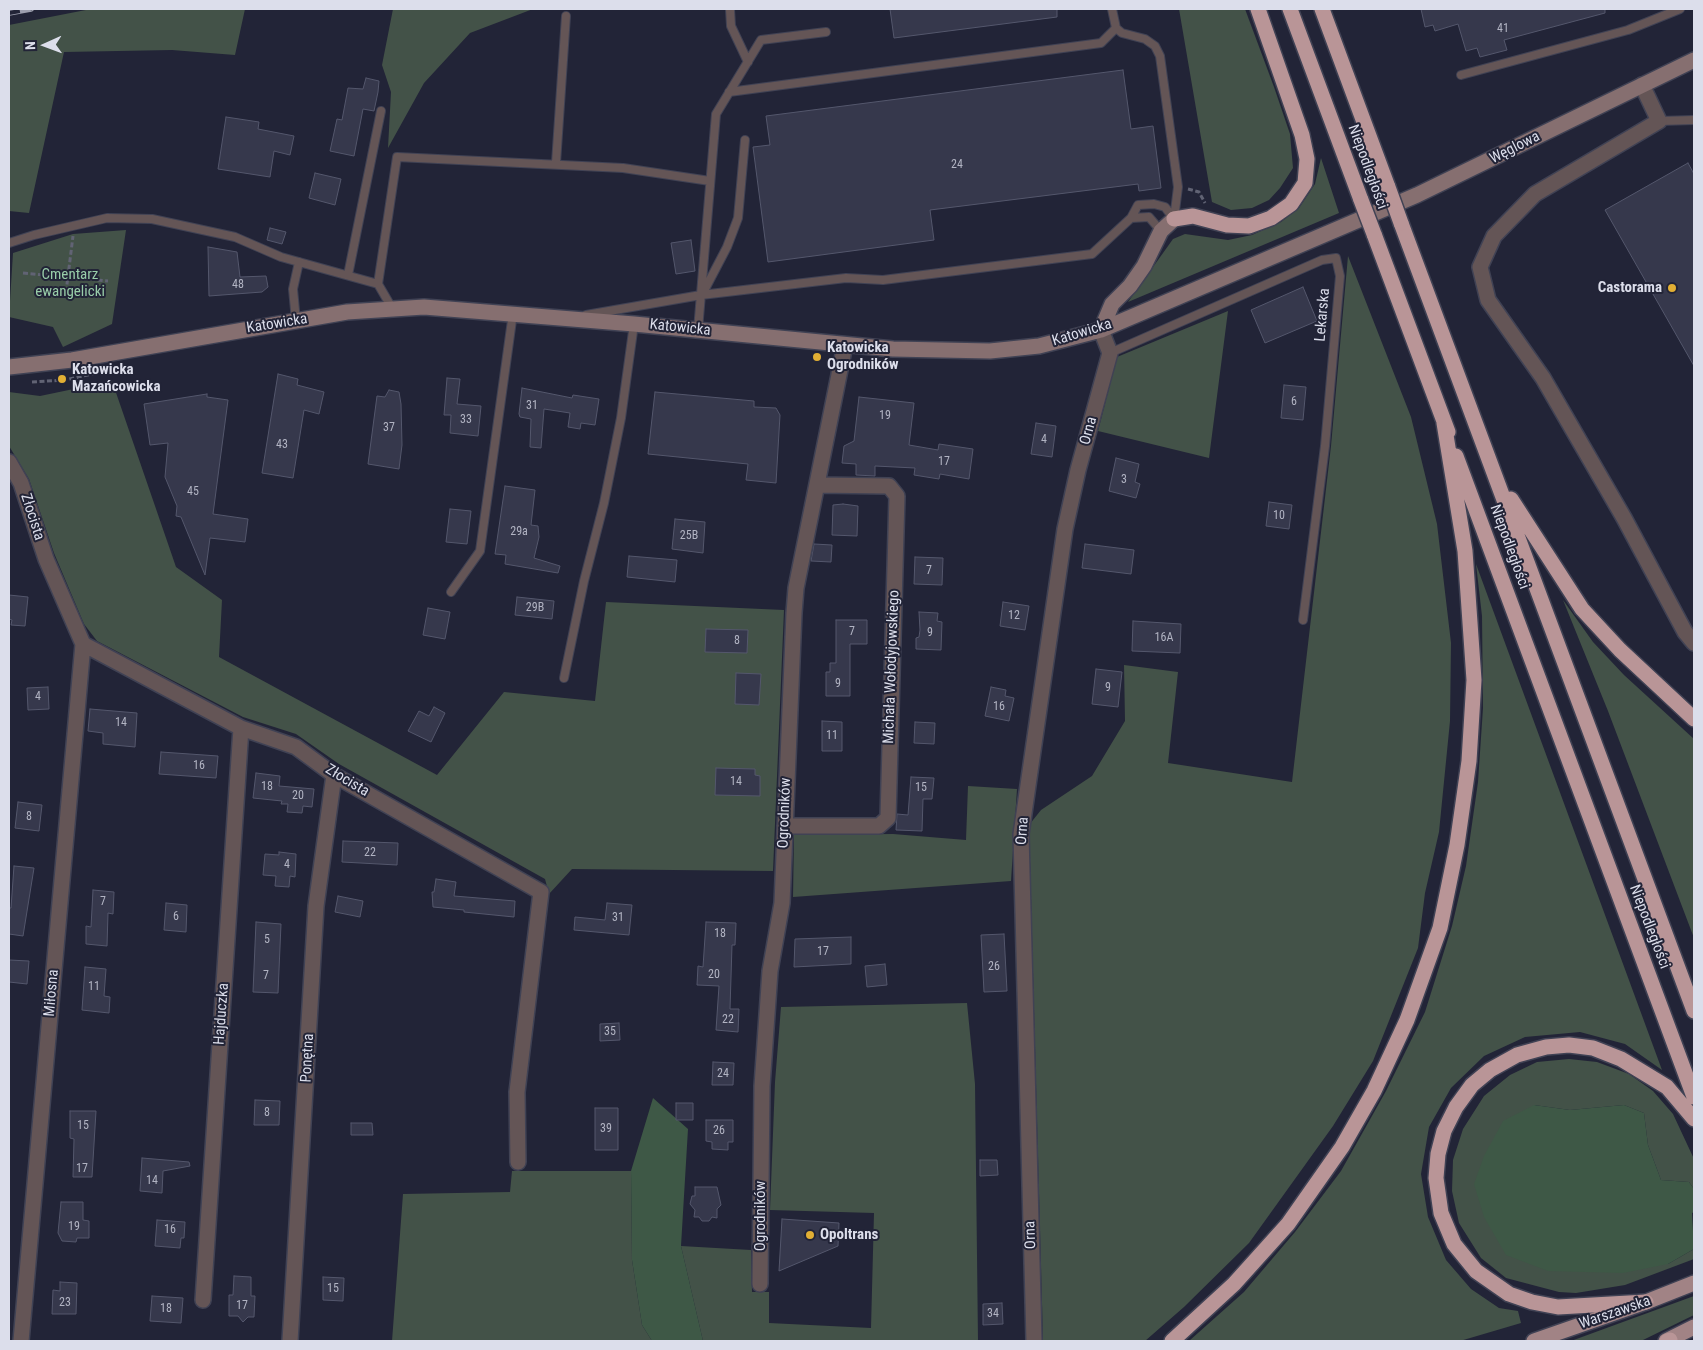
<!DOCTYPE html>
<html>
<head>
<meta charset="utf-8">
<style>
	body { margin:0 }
	#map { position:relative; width:1703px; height:1350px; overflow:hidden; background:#222437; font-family:"Roboto Condensed",sans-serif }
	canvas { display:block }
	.frame { position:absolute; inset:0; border:10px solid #dcdeeb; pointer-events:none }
	.north { position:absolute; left:20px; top:20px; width:50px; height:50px; -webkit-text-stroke:4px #222437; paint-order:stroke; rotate:268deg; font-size:14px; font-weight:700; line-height:20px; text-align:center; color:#dcdeeb }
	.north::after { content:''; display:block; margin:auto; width:18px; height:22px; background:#dcdeeb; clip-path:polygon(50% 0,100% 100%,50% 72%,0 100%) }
</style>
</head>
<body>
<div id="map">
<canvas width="1703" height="1350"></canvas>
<div class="frame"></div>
<div class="north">N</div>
</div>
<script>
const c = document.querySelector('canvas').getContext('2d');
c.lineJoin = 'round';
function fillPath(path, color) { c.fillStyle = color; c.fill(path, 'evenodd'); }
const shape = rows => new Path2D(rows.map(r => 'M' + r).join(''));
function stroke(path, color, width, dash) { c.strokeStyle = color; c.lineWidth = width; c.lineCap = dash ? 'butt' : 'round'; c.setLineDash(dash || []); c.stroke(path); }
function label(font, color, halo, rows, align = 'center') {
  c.font = font + ' "Roboto Condensed",sans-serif'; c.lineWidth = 4; c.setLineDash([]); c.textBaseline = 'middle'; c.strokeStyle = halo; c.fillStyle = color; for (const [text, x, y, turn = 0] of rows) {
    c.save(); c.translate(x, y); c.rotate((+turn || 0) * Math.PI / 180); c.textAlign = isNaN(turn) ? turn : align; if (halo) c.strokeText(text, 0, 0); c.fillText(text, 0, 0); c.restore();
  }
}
fillPath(shape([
	[91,9,245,9,235,55,172,50,64,52,29,213,9,211,9,25],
	[393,9,533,9,470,33,424,83,388,148,391,92,382,65],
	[1179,9,1245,9,1274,87,1290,134,1293,168,1280,188,1269,200,1252,208,1231,210,1212,202],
	[1321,158,1339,213,1128,302,1173,239,1185,234,1228,240,1252,235,1281,222,1299,208,1315,184],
	[126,230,112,324,63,347,53,327,9,317,13,253,73,234],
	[1348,256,1411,417,1437,524,1451,643,1450,721,1439,832,1425,893,1418,948,1373,1061,1333,1126,1249,1243,1184,1307,1145,1341,1043,1341,1029,825,1041,810,1092,776,1125,721,1124,665,1178,672,1168,763,1292,782,1331,446],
	[1228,311,1209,458,1098,431,1117,357],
	[112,381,176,567,222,600,219,657,437,775,504,692,595,701,606,602,784,610,773,871,572,869,549,894,545,879,339,764,296,734,243,717,97,641,84,624,54,553,29,479,9,446,9,392,40,396],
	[1476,564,1662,1070,1625,1044,1580,1032,1525,1037,1484,1056,1451,1088,1429,1127,1421,1174,1428,1217,1446,1260,1471,1289,1499,1308,1518,1311,1521,1323,1460,1341,1189,1341,1244,1292,1295,1232,1341,1171,1386,1091,1425,1012,1452,926,1466,866,1478,782,1483,708,1482,616],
	[1563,600,1593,642,1624,675,1694,739,1694,938,1608,711],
	[968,786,1017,789,1011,881,793,897,794,835,893,834,966,840],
	[967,1003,975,1084,978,1341,703,1341,681,1246,751,1250,752,1292,769,1292,769,1323,871,1328,874,1213,770,1210,775,1082,781,1007],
	[1569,1059,1597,1062,1629,1074,1653,1091,1673,1114,1694,1159,1694,1189,1689,1182,1661,1180,1648,1145,1644,1113,1624,1105,1570,1110,1534,1105,1668,1264,1694,1249,1694,1259,1625,1285,1576,1293,1559,1292,1506,1278,1481,1258,1459,1223,1452,1191,1453,1160,1463,1129,1484,1096,1510,1075,1537,1062],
	[512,1171,631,1171,632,1260,642,1325,652,1341,392,1341,403,1194,510,1192],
	[1694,1296,1694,1315,1641,1341,1571,1341]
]), '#435248');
fillPath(shape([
	[653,1098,688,1129,681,1246,703,1341,652,1341,642,1325,632,1260,631,1171],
	[1534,1105,1570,1110,1624,1105,1644,1113,1648,1145,1661,1180,1689,1182,1694,1189,1694,1212,1692,1213,1694,1249,1668,1264,1623,1273,1548,1271,1506,1255,1484,1217,1474,1184,1484,1156,1503,1121]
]), '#3e5846');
const building = shape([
	[890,9,1057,9,1057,17,894,38,890,9],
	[1421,9,1605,9,1605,13,1504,40,1507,50,1480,57,1477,48,1466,51,1458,24,1435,31,1433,25,1425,27,1421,9],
	[1123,70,1131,129,1153,126,1161,188,1139,191,1138,184,930,210,934,240,768,262,753,147,770,145,766,116,1123,70],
	[366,78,379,81,378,92,374,111,363,109,354,156,330,151,337,119,342,120,348,88,363,89,366,78],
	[226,117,259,122,258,129,294,136,290,155,274,151,270,177,218,169,226,117],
	[1688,163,1694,174,1694,366,1605,210,1688,163],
	[315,173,341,179,335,205,309,198,315,173],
	[270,228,286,232,282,244,267,240,270,228],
	[691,240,695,271,676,274,671,243,691,240],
	[208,247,237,252,240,277,266,276,268,287,262,292,209,296,208,247],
	[1303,287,1317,321,1265,343,1251,310,1303,287],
	[278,374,298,379,297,385,324,392,319,414,304,410,293,478,262,473,278,374],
	[447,378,460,379,457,404,481,406,478,436,450,433,451,415,444,415,447,378],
	[1284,385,1306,387,1303,420,1281,418,1284,385],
	[522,388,572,398,573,395,599,399,595,425,581,423,580,429,568,427,570,413,544,409,541,448,530,447,531,419,520,417,519,414,522,388],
	[389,390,399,392,401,404,402,445,399,469,368,464,377,396,385,397,389,390],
	[655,392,754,401,754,407,776,408,780,415,776,483,746,480,748,464,648,454,655,392],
	[207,394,207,397,228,400,213,514,248,519,245,542,210,538,205,575,181,517,176,516,177,506,165,477,168,443,150,445,144,404,207,394],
	[859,397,914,403,909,445,938,450,939,444,973,449,969,479,940,474,939,479,914,475,915,468,875,466,875,476,856,475,856,464,842,463,844,446,854,441,859,397],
	[1036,423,1056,426,1052,457,1031,454,1036,423],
	[1116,458,1139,464,1135,482,1140,484,1136,498,1109,491,1116,458],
	[505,486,535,490,531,525,538,526,539,537,534,558,560,566,558,573,505,564,506,555,495,554,505,486],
	[1269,502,1292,505,1289,529,1266,526,1269,502],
	[843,504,858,506,857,536,832,535,833,505,843,504],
	[450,509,471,511,467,544,446,542,450,509],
	[675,519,705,522,703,553,672,549,675,519],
	[814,544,832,545,831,562,811,561,814,544],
	[1085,544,1134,550,1131,574,1082,568,1085,544],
	[629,556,677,560,675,582,627,577,629,556],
	[915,557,943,558,942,585,914,584,915,557],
	[9,595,28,597,25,626,11,625,12,620,9,619,9,595],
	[517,597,554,601,552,619,515,615,517,597],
	[1003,602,1029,606,1025,630,1000,626,1003,602],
	[428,608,450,612,445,639,423,635,428,608],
	[919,612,938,613,937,621,942,622,941,650,916,649,916,638,919,637,920,630,919,612],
	[836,620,867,620,867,644,850,644,850,696,826,696,826,672,830,672,830,663,836,663,836,620],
	[1133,621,1181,624,1180,653,1132,651,1133,621],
	[706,629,748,630,747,653,705,652,706,629],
	[1096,669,1122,672,1118,707,1092,704,1096,669],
	[736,673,761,674,759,705,735,704,736,673],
	[48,687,49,709,28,710,27,688,48,687],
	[991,687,1006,690,1005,696,1014,698,1009,721,985,716,991,687],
	[434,707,445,713,431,742,408,731,419,711,429,716,434,707],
	[90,709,137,713,135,747,103,744,103,733,88,731,90,709],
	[822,721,842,722,842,751,822,751,822,721],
	[915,722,935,723,934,744,914,743,915,722],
	[161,752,218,756,216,778,159,774,161,752],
	[716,768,755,769,755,775,760,776,760,796,715,795,716,768],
	[256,773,280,776,279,786,314,789,312,807,303,806,302,813,287,812,288,804,281,804,282,801,253,798,256,773],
	[911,777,934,778,932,799,923,799,922,831,896,830,897,814,908,815,911,777],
	[18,802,42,805,39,831,15,828,18,802],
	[343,841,398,843,397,865,342,862,343,841],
	[279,852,296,854,295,877,290,876,289,887,275,886,276,876,263,875,265,854,279,855,279,852],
	[14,866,34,868,23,936,9,934,9,908,11,908,14,866],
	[436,879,456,882,454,896,515,901,514,917,464,912,464,910,433,907,432,892,434,892,436,879],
	[93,890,114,892,113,914,108,913,107,946,86,944,86,926,91,927,93,890],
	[338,896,363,901,360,917,335,912,338,896],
	[166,903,187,905,186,932,164,930,166,903],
	[607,903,632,905,629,935,574,930,575,917,605,920,607,903],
	[256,922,281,924,278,993,253,992,256,922],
	[706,922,736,923,735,945,732,945,730,1009,739,1009,738,1032,716,1030,719,986,697,985,698,966,703,967,706,922],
	[1004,934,1007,991,984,992,981,935,1004,934],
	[851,937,851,964,794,967,795,939,851,937],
	[9,960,29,961,27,984,9,982,9,960],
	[885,964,887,985,867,987,865,966,885,964],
	[85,967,106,969,104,996,110,997,109,1013,82,1010,85,967],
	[619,1023,620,1040,600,1041,600,1024,619,1023],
	[713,1062,734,1063,733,1085,712,1085,713,1062],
	[255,1100,280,1101,279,1125,254,1125,255,1100],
	[676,1103,693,1103,693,1120,676,1120,676,1103],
	[595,1108,618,1108,618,1150,595,1150,595,1108],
	[70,1111,96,1111,92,1177,73,1177,74,1139,70,1138,70,1111],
	[706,1120,733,1120,733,1142,728,1142,728,1150,712,1149,712,1142,706,1141,706,1120],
	[351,1123,372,1123,373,1135,351,1135,351,1123],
	[142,1158,189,1162,190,1166,163,1171,162,1193,140,1191,142,1158],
	[980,1160,997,1160,998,1175,980,1176,980,1160],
	[695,1187,717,1187,721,1205,717,1209,717,1218,712,1217,709,1221,702,1221,699,1217,694,1217,695,1210,690,1204,692,1196,695,1196,695,1187],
	[61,1202,83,1202,83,1220,89,1221,89,1238,77,1238,76,1242,62,1241,58,1233,61,1202],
	[782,1219,839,1223,838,1246,779,1271,782,1219],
	[157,1220,185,1222,184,1238,181,1238,180,1248,155,1246,157,1220],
	[234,1276,251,1277,251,1296,255,1296,254,1317,248,1317,243,1322,238,1316,229,1316,229,1295,233,1295,234,1276],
	[323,1277,344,1278,343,1301,323,1300,323,1277],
	[60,1282,77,1283,76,1314,52,1314,53,1290,60,1291,60,1282],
	[152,1296,183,1298,181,1323,150,1321,152,1296],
	[1002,1303,1003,1324,983,1325,983,1304,1002,1303]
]);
fillPath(building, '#36384c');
stroke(building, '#54576c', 1);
const lane = shape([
	[730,9,731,26,748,62],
	[1112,9,1116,28,1122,33,1145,39,1155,46,1160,56,1178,187,1174,219],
	[1461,75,1628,30,1680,9],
	[729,92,1101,43,1116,28],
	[1659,121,1694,120],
	[556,163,566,16],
	[1131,218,1149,217,1161,231],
	[9,243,34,235,107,218,152,219,235,237,281,257,378,284,392,308],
	[348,275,381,111],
	[378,284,397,157,623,168,710,181],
	[704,291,727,247,738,218,745,140],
	[586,315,701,295,846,278,883,280,1092,254,1131,218,1138,205,1154,204,1165,207,1174,219],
	[296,321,293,289,299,262],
	[698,330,716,114,761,40,826,32],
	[1110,353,1322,260,1336,258,1340,276,1325,446,1303,620],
	[451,592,480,551,513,313],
	[564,678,584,581,604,503,621,418,634,324]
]);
const street = shape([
	[1642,85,1659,121,1535,194,1494,236,1480,267,1488,300,1543,378,1624,518,1685,632,1694,643],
	[9,462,21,483,46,559,83,644,241,728,296,747,334,775,541,892,517,1092,518,1162],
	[785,826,879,826,888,818,897,496,889,486,817,485],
	[760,1284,762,1086,770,971,782,903,794,613,796,588,845,345],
	[203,1300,241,728],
	[21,1341,83,644],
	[290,1341,316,906,334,775],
	[1034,1341,1021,834,1065,529,1078,470,1110,353,1101,330]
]);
const secondary = shape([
	[1101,330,1112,304,1130,286,1144,266,1161,231,1174,219],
	[9,367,72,360,347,312,424,307,634,324,893,349,990,351,1039,346,1101,330,1417,195,1694,60]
]);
const primary = shape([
	[1534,1341,1646,1302,1694,1283],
	[1666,1341,1694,1327]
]);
const highway = shape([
	[1290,9,1361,200],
	[1322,9,1388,187],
	[1174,219,1193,216,1227,225,1249,226,1271,218,1291,204,1305,183,1307,159,1302,135,1258,9],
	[1401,223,1694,1011],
	[1374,234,1448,432],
	[1456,456,1694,1097],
	[1511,499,1582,609,1620,650,1694,719],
	[1646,1302,1558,1307,1532,1302,1509,1294,1476,1271,1454,1244,1441,1213,1436,1178,1438,1154,1444,1131,1456,1107,1472,1085,1490,1070,1517,1055,1546,1047,1569,1045,1593,1048,1621,1059,1667,1087,1694,1119],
	[1172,1341,1234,1284,1288,1224,1342,1147,1374,1091,1407,1020,1440,928,1457,845,1469,761,1474,680,1465,551,1444,423],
	[1667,1341,1670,1340]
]);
stroke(lane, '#404254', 10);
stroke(street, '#404254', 18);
stroke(secondary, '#404254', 18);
stroke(primary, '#404254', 18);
stroke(highway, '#404254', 18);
stroke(shape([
	[1188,189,1199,192,1205,203],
	[23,273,108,281],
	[66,292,73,236],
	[32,382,65,380,97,373]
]), '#616374', 3, [5, 2.5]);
stroke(lane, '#645556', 8);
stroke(street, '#645556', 15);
stroke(secondary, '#866f70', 15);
stroke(primary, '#a18385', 15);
stroke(highway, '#b99597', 15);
const rail = shape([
	[9,13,31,9]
]);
stroke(rail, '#9d9fae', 5.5);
stroke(rail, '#222437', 4, [11]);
const highwayBridge = shape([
	[1388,187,1401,223],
	[1361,200,1374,234]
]);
stroke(highwayBridge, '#404254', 18, []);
stroke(highwayBridge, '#b99597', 15);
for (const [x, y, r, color] of [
	[1672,288,5,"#e2af34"],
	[817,357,5,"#e2af34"],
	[62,379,5,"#e2af34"],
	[810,1235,5,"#e2af34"]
]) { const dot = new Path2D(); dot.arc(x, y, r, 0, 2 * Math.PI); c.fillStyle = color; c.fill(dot); stroke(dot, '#222437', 2); }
label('12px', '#b2b4c3', null, [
	["41",1503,29],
	["24",957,165],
	["48",238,285],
	["6",1294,402],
	["31",532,406],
	["19",885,416],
	["33",466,420],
	["37",389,428],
	["4",1044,440],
	["43",282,445],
	["17",944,462],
	["3",1124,480],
	["45",193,492],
	["10",1279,516],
	["29a",519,532],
	["25B",689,536],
	["7",929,571],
	["29B",535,608],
	["12",1014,616],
	["7",852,632],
	["9",930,633],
	["16A",1164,638],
	["8",737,641],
	["9",838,684],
	["9",1108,688],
	["4",38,697],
	["16",999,707],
	["14",121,723],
	["11",832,736],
	["16",199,766],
	["14",736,782],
	["18",267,787],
	["15",921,788],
	["20",298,796],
	["8",29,817],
	["22",370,853],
	["4",287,865],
	["7",103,902],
	["6",176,917],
	["31",618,918],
	["18",720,934],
	["5",267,940],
	["17",823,952],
	["26",994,967],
	["20",714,975],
	["7",266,976],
	["11",94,987],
	["22",728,1020],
	["35",610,1032],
	["24",723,1074],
	["8",267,1113],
	["15",83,1126],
	["39",606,1129],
	["26",719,1131],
	["17",82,1169],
	["14",152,1181],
	["19",74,1227],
	["16",170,1230],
	["15",333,1289],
	["23",65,1303],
	["17",242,1306],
	["18",166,1309],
	["34",993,1314]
]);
label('15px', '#dcdeeb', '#222437', [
	["Węglowa",1515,148,-27],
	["Niepodległości",1367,167,70],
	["Lekarska",1323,315,-85],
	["Katowicka",277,324,-9],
	["Katowicka",680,328,6],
	["Katowicka",1082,333,-17],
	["Orna",1089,431,-75],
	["Złocista",32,517,72],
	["Niepodległości",1509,547,70],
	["Michała Wołodyjowskiego",892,667,-88],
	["Złocista",347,781,31],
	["Ogrodników",785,813,-88],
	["Orna",1023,831,-86],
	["Niepodległości",1649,927,69],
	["Miłosna",52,993,-85],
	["Hajduczka",222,1014,-86],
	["Ponętna",308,1058,-87],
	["Ogrodników",761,1216,-90],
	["Orna",1031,1235,-92],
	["Warszawska",1615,1313,-19]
]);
label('15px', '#99cda9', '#222437', [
	["Cmentarz",70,275],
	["ewangelicki",70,292]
]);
label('bold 15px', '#dcdeeb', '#222437', [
	["Castorama",1662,288,"right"],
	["Katowicka",827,348],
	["Ogrodników",827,365],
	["Katowicka",72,370],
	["Mazańcowicka",72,387],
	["Opoltrans",820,1235]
], 'left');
</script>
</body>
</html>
